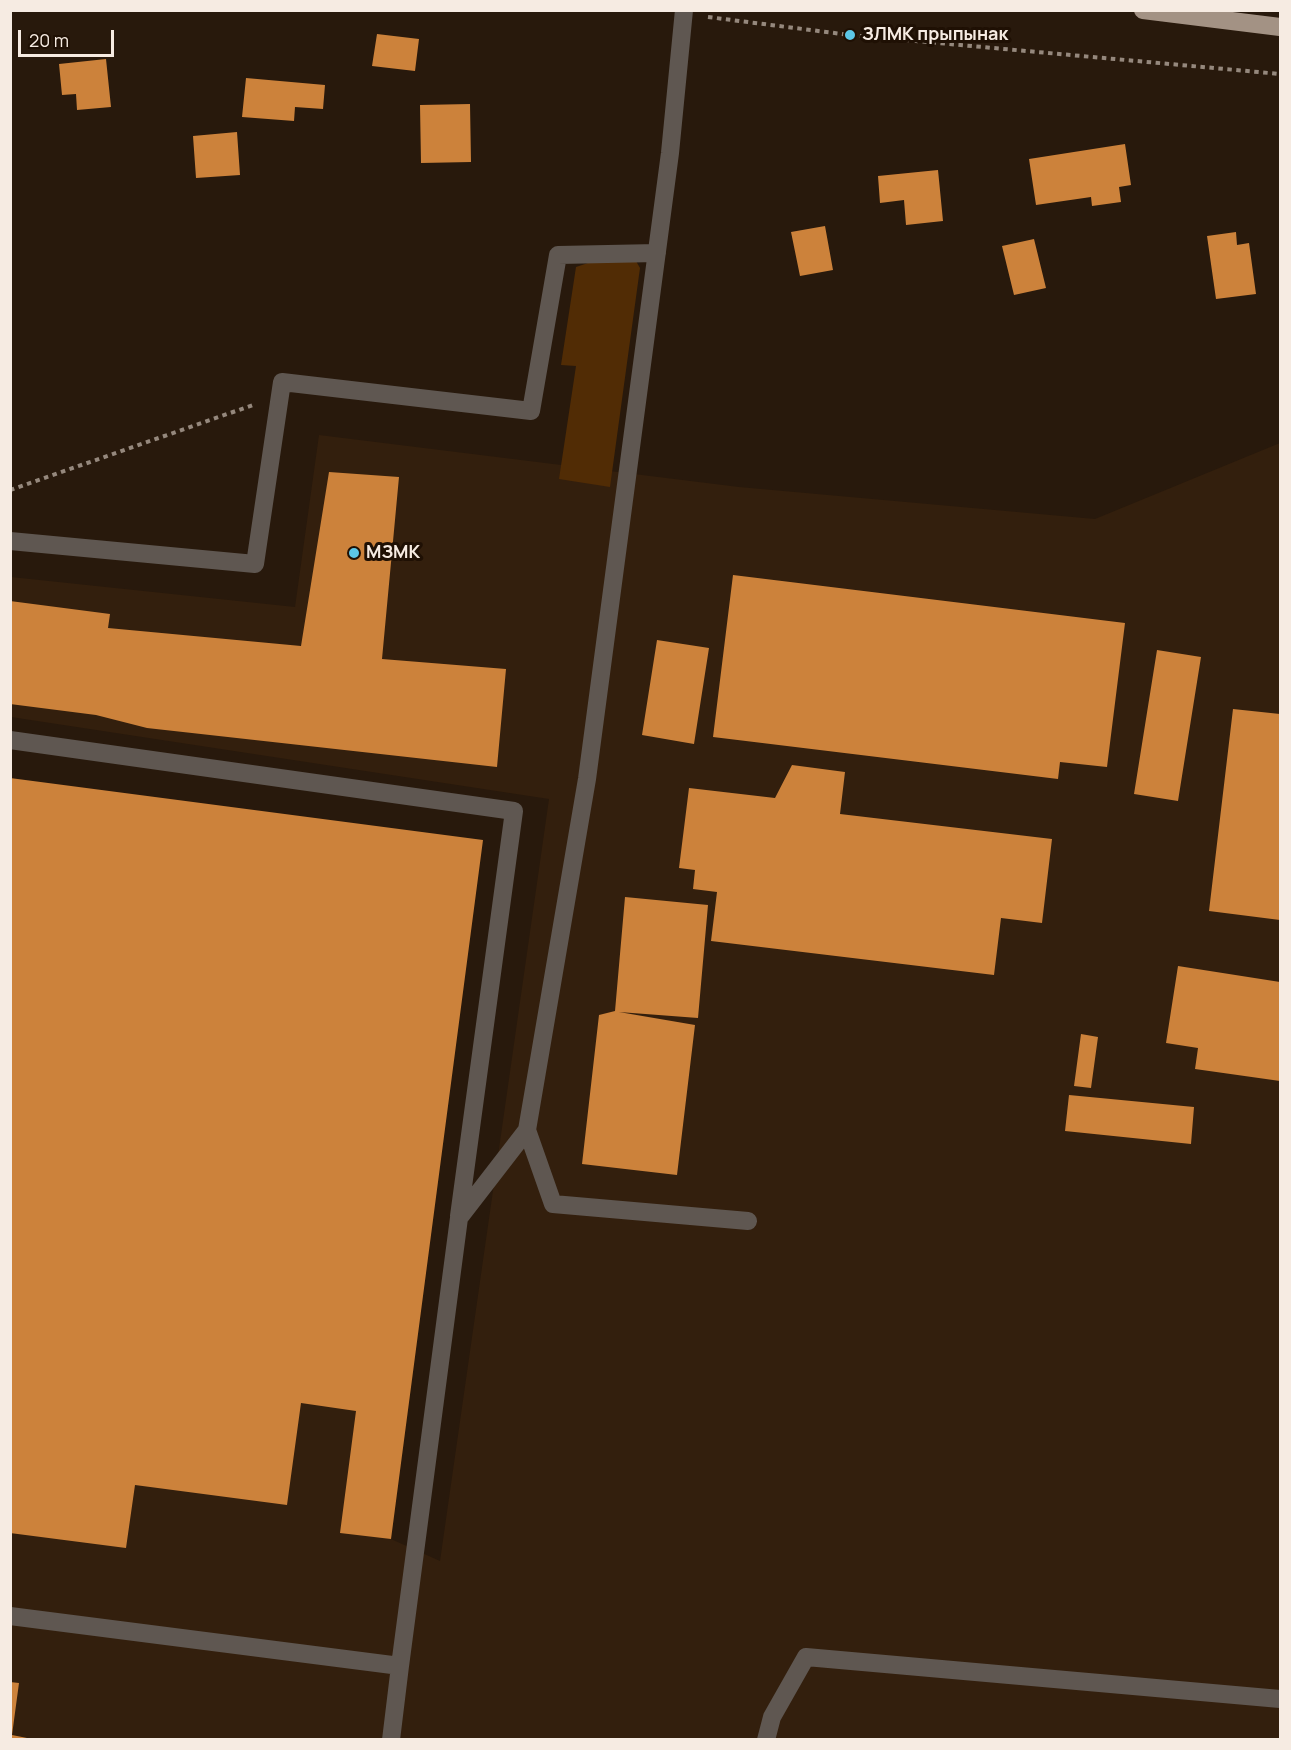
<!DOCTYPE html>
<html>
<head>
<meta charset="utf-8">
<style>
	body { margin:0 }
	#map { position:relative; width:1291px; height:1750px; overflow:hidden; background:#28190c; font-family:Manrope,sans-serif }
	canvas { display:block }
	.frame { position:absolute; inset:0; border:12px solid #f6ebe2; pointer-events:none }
	.scale { position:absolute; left:18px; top:30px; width:96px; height:27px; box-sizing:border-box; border:3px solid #f6ebe2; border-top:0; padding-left:8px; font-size:18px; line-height:21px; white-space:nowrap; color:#f6ebe2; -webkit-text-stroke:4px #1f1004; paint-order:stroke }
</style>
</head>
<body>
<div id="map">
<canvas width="1291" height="1750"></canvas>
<div class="frame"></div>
<div class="scale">20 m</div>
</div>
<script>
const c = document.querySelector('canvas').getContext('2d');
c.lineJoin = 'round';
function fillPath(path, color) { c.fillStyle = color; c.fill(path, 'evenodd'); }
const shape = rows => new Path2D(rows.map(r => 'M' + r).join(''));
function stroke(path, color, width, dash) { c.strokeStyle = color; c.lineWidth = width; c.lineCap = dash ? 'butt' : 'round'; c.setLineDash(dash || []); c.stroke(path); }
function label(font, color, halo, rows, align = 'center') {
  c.font = font + ' Manrope,sans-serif'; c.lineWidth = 6; c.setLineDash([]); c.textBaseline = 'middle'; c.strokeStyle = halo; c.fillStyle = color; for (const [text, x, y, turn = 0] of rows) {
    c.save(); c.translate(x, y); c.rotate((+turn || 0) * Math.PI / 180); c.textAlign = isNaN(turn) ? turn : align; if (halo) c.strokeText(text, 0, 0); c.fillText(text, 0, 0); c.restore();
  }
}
fillPath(shape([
	[319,435,739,487,1095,519,1280,443,1280,1739,11,1740,11,787,483,840,391,1539,440,1561,549,799,11,717,11,577,295,607]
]), '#331f0d');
fillPath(shape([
	[603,258,636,261,640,268,610,487,559,479,576,366,561,365,576,267]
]), '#512c05');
fillPath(shape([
	[377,34,419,39,415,71,372,66],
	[106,59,111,107,77,110,76,94,62,95,59,64],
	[246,78,325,85,323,109,295,107,294,121,242,117],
	[470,104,471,162,421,163,420,105],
	[237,132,240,175,196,178,193,136],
	[1125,144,1131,185,1119,187,1121,202,1092,206,1091,197,1036,205,1029,159],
	[938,170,943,221,906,225,904,200,880,203,878,176],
	[825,226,833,270,800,276,791,232],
	[1236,232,1237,245,1249,243,1256,294,1216,299,1207,236],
	[1034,239,1046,288,1014,295,1002,246],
	[329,472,399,477,382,659,506,669,497,767,147,728,96,715,10,704,10,601,110,614,108,628,301,646],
	[733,575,1125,623,1107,767,1060,762,1058,779,713,737],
	[657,640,709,648,694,744,642,735],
	[1157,650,1201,657,1178,801,1134,794],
	[1233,709,1280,714,1280,920,1209,911],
	[792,765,845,772,840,814,1052,839,1042,923,1001,918,994,975,711,941,717,892,693,889,695,870,679,868,689,788,775,798],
	[10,778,483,840,391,1539,340,1533,356,1411,301,1403,287,1505,135,1485,126,1548,10,1533],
	[625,897,708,905,698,1018,619,1012,695,1025,677,1175,582,1164,599,1015,615,1011],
	[1178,966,1280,982,1280,1081,1195,1069,1198,1048,1166,1043],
	[1081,1034,1098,1037,1091,1088,1074,1086],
	[1069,1095,1194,1107,1191,1144,1065,1131],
	[10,1682,19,1683,12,1735,37,1740,10,1740]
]), '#cc823b');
stroke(shape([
	[708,17,850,35,1280,74],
	[10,490,253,405]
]), '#95887d', 4, [4.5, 4.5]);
stroke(shape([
	[684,10,670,153,587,779,527,1130,553,1204,748,1221],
	[10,541,255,564,282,382,531,411,558,255,657,253],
	[10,740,514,811,459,1216],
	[10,1616,400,1666,459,1218,527,1130],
	[391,1740,400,1666],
	[766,1740,772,1717,806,1657,1280,1699]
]), '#5f5751', 18);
stroke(shape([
	[1143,10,1280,27]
]), '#a39284', 18);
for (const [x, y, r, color] of [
	[850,35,6,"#5cc7e7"],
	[354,553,6,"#5cc7e7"]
]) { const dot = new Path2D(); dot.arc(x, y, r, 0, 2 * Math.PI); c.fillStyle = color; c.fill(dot); stroke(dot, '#1f1004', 2); }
label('bold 18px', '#f6ebe2', '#1f1004', [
	["ЗЛМК прыпынак",862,35],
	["МЗМК",366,553]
], 'left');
</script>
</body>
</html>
